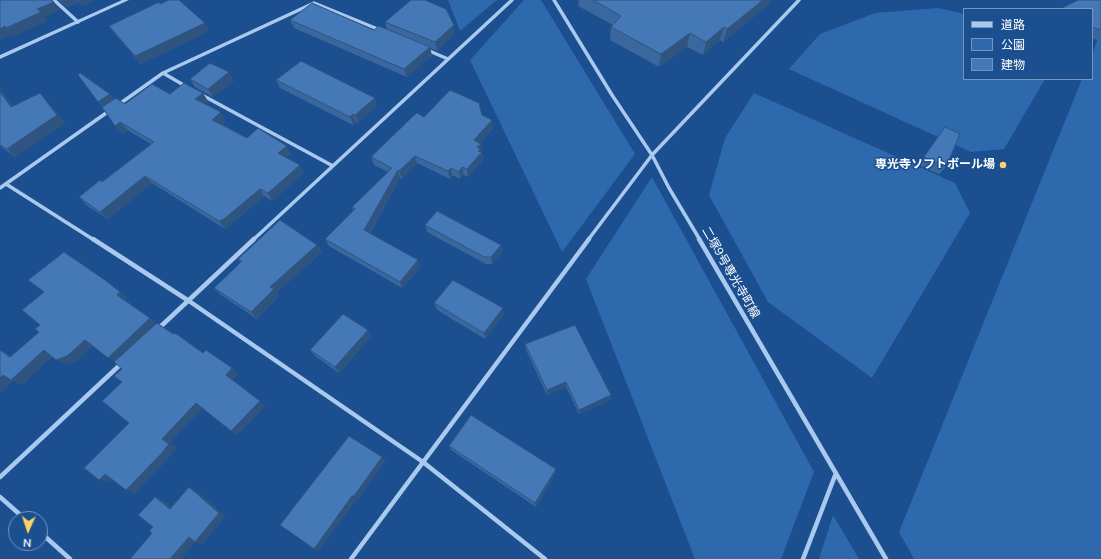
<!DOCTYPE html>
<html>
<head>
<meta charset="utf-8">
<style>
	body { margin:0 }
	#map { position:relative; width:1101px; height:559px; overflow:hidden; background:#1b4f8f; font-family:"Nunito Sans","Noto Sans JP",sans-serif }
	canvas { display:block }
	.legend { position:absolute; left:963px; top:8px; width:130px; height:72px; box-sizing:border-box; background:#1b4f8f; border:1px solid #7695bc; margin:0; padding:5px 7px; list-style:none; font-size:12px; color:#fff }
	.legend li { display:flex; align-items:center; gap:8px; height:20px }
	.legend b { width:20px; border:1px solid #7695bc }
	.north { position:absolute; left:8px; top:511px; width:40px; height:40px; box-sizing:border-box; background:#1b4f8f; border:1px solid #7695bc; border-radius:50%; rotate:183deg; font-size:11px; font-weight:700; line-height:16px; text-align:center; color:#fff }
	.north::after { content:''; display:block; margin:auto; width:14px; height:18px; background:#ffd166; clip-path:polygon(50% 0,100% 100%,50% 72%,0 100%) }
</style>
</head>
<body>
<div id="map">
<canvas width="1101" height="559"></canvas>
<ul class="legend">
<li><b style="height:5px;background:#a9c9ee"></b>道路</li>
<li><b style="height:11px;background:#2e69ad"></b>公園</li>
<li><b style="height:11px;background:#4478b7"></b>建物</li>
</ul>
<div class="north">N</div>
</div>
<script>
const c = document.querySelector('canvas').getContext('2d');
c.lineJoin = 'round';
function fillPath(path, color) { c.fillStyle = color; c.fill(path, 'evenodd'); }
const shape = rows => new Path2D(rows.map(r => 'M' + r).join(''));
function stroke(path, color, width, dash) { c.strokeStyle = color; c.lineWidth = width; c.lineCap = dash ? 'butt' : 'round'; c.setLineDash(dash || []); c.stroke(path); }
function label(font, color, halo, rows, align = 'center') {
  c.font = font + ' "Nunito Sans","Noto Sans JP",sans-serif'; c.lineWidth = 3; c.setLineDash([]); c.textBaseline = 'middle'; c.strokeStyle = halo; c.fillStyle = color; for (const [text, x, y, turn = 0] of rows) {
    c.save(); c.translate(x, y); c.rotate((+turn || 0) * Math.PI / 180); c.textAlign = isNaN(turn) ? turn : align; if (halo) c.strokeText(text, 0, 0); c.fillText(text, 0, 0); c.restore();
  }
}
fillPath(shape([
	[448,0,497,0,460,31],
	[524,0,541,0,635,154,562,252,470,60],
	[938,8,964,14,964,79,1045,79,1004,149,971,152,789,69,820,34,875,13],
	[1101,31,1101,559,914,559,899,532,1082,79,1092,79,1092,54],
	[754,93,955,183,970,213,872,378,768,302,709,195,725,138],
	[652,177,814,472,781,559,695,559,586,279],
	[833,515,859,559,819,559]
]), '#2e69ad');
stroke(shape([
	[54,0,78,22],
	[554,0,612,95,652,155,669,188,700,240],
	[427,50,448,59],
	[163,73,187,87],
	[200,94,333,166],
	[118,105,163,73,314,3,380,30],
	[6,184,94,240],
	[0,188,109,111],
	[253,240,512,0],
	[588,240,652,155,799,0]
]), '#a9c9ee', 3.5);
stroke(shape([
	[93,239,189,301,423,462,545,559],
	[699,239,886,559],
	[158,329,254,239],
	[0,477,122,363],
	[0,497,25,519],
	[40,532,70,559],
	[351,559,589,239],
	[803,559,836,473]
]), '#a9c9ee', 4.5);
fillPath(shape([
	[122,0,129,0,0,59,0,55,122,0]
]), '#a9c9ee');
fillPath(shape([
	[59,0,95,0,82,6,79,2,67,7],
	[579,0,771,0,770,3,723,42,720,40,703,55,687,47,659,67,610,40,611,27,613,25,578,6],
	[1101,0,1101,41,1092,38,1092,9],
	[160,4,209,31,141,64,115,34,109,26],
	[290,20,374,30,387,29,385,22,455,33,437,51,430,48,432,56,407,77,294,28],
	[190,79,234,81,213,97,195,87],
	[276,80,375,98,377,106,358,123,356,122,353,125,280,88],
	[0,89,13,106,40,93,47,101,65,123,15,157,0,146],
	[110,94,114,99,125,104,170,94,208,101,205,104,226,121,222,124,247,138,291,154,286,158,304,173,272,201,264,196,229,226,225,229,152,183,108,219,86,205,79,197,102,182,151,144,127,130,122,134],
	[482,115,493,128,480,143,481,144,483,160,468,177,464,175,460,179,452,175,450,179,417,163,402,179,400,178,370,233,421,267,402,288,329,246,325,239,353,210,352,207,388,172,374,165,371,157,424,117],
	[945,127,946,167,939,174,918,165],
	[425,225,501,245,502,252,492,264,486,264,427,232],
	[317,245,322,252,277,292,279,296,257,319,221,295,214,288,241,263,238,259],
	[434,303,504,314,485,339,437,310],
	[368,330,372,336,339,373,315,356,310,350],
	[525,344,611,395,610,400,579,414,566,387,547,395,526,350],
	[449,446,556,469,556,473,536,507,451,450]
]), '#3a679d');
fillPath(shape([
	[61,0,77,0,79,2,67,7],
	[78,0,95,0,82,6],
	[763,0,771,0,770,3,723,42,727,29],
	[54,2,60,10,45,17,48,21,13,36,12,35,0,40,0,29,37,9],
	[205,23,209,31,141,64,135,56],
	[454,25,455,33,437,51,435,42],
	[724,27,720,40,703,55,706,42],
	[690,33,687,47,659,67,661,54],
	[430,47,432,56,407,77,404,69],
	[229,72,234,81,213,97,208,89],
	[0,89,19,115,11,107,0,92],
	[40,93,47,101,65,123,15,157,7,149],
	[203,93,208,101,201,107,195,99],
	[110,94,117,102,105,110,98,102],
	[375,98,377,106,358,123,355,115],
	[221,112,226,121,218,128,212,120],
	[353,114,356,122,353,125,350,117],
	[492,120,493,128,475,148,474,140],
	[120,122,127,130,122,134,115,126],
	[481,144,482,152,481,153,482,152,483,160,468,177,467,169,477,147],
	[287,146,291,154,282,161,278,153],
	[415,156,417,163,402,179,399,171],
	[300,165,304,173,272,201,268,193],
	[462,167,464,175,460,179,459,172],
	[451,168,452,175,450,179,448,171],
	[398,170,400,178,367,237,364,230],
	[145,176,152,183,108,219,100,212],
	[260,189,264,196,229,226,225,229,219,221],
	[317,245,322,252,277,292,279,296,257,319,251,312,270,287],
	[501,245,502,252,492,264,491,257],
	[418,260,421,267,402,288,400,282],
	[120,292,128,299,125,301,117,295],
	[503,308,504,314,485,339,484,333],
	[150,318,158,325,117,363,108,358],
	[368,330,372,336,339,373,335,367],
	[85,340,94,345,77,361,66,365,56,360],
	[0,350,8,354,20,363,10,357],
	[44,350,54,355,22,385,13,381,0,393,0,378,3,375],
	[232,368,238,374,232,380,226,375],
	[566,382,566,387,547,395,547,390],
	[611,395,610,400,579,414,579,410],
	[260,401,266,406,237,436,231,431],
	[196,403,203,408,170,443,177,448,169,458,135,494,126,490,162,439],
	[382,457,386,461,358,500,354,496],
	[556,469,556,473,536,507,535,503],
	[105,474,114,478,109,483,99,480],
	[189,487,197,491,226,516,203,544,195,542,181,559,170,559],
	[352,496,357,499,319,551,314,549],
	[155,497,163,500,178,512,170,509]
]), '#305480');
const building = shape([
	[0,0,52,0,54,2,37,9,41,12,6,28,5,26,0,29,0,0],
	[169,0,179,0,205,23,135,56,109,26,159,2,160,4,169,0],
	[411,0,425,0,446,9,454,25,435,42,385,22,411,0],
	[593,0,763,0,727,29,724,27,706,42,690,33,661,54,611,27,621,16,593,0],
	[1078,0,1101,0,1101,30,1092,27,1092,9,1060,9,1078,0],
	[312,3,374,30,379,26,430,47,404,69,290,20,312,3],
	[301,61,375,98,355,115,353,114,350,117,276,80,301,61],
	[210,63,229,72,208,89,190,79,210,63],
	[80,73,110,94,98,102,78,75,80,73],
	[184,83,203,93,195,99,221,112,212,120,247,138,258,128,287,146,278,153,300,165,268,193,260,189,224,219,219,221,145,176,100,212,79,197,100,180,102,182,154,142,120,122,115,126,102,107,116,98,125,104,152,84,170,94,184,83],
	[450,90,479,103,482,115,492,120,474,140,481,144,477,147,480,149,478,151,482,152,467,169,462,167,459,172,451,168,448,171,415,156,399,171,398,170,364,230,418,260,400,282,325,239,355,209,352,207,392,168,371,157,411,118,417,113,424,117,450,90],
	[0,92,11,107,40,93,57,115,7,149,0,145,0,92],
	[945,127,960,134,946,167,924,157,945,127],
	[437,211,501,245,491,257,484,257,425,225,437,211],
	[280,220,317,245,270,287,274,289,251,312,214,288,242,261,238,259,280,220],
	[64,252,105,280,120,292,117,295,150,318,108,358,85,340,67,356,56,360,44,350,11,380,3,375,0,378,0,350,10,357,39,332,35,329,40,325,22,310,44,292,28,280,64,252],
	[453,280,503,308,484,333,434,303,453,280],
	[343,314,368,330,335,367,310,350,343,314],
	[157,323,173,334,175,333,203,353,206,350,232,368,226,375,260,401,231,431,196,403,162,439,169,444,161,454,126,490,105,474,99,480,84,468,129,423,102,401,122,382,114,376,122,369,114,362,157,323],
	[575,325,611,395,579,410,566,382,547,390,525,344,575,325],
	[471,415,556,469,535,503,449,446,471,415],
	[349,436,382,457,354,496,352,496,314,549,280,525,349,436],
	[189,487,219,513,195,542,189,537,170,559,130,559,152,533,149,531,153,527,138,515,155,497,170,509,189,487]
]);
fillPath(building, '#4478b7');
stroke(building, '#305480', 1);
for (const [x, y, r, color] of [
	[1003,165,4,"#ffd166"]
]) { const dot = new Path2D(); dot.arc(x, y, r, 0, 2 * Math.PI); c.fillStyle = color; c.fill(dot); stroke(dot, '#1b4f8f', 1.5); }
label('bold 12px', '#fff', '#1b4f8f', [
	["専光寺ソフトボール場",995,165]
], 'right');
label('12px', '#fff', '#1b4f8f', [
	["二塚9号専光寺町線",730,273,60]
]);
</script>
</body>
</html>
